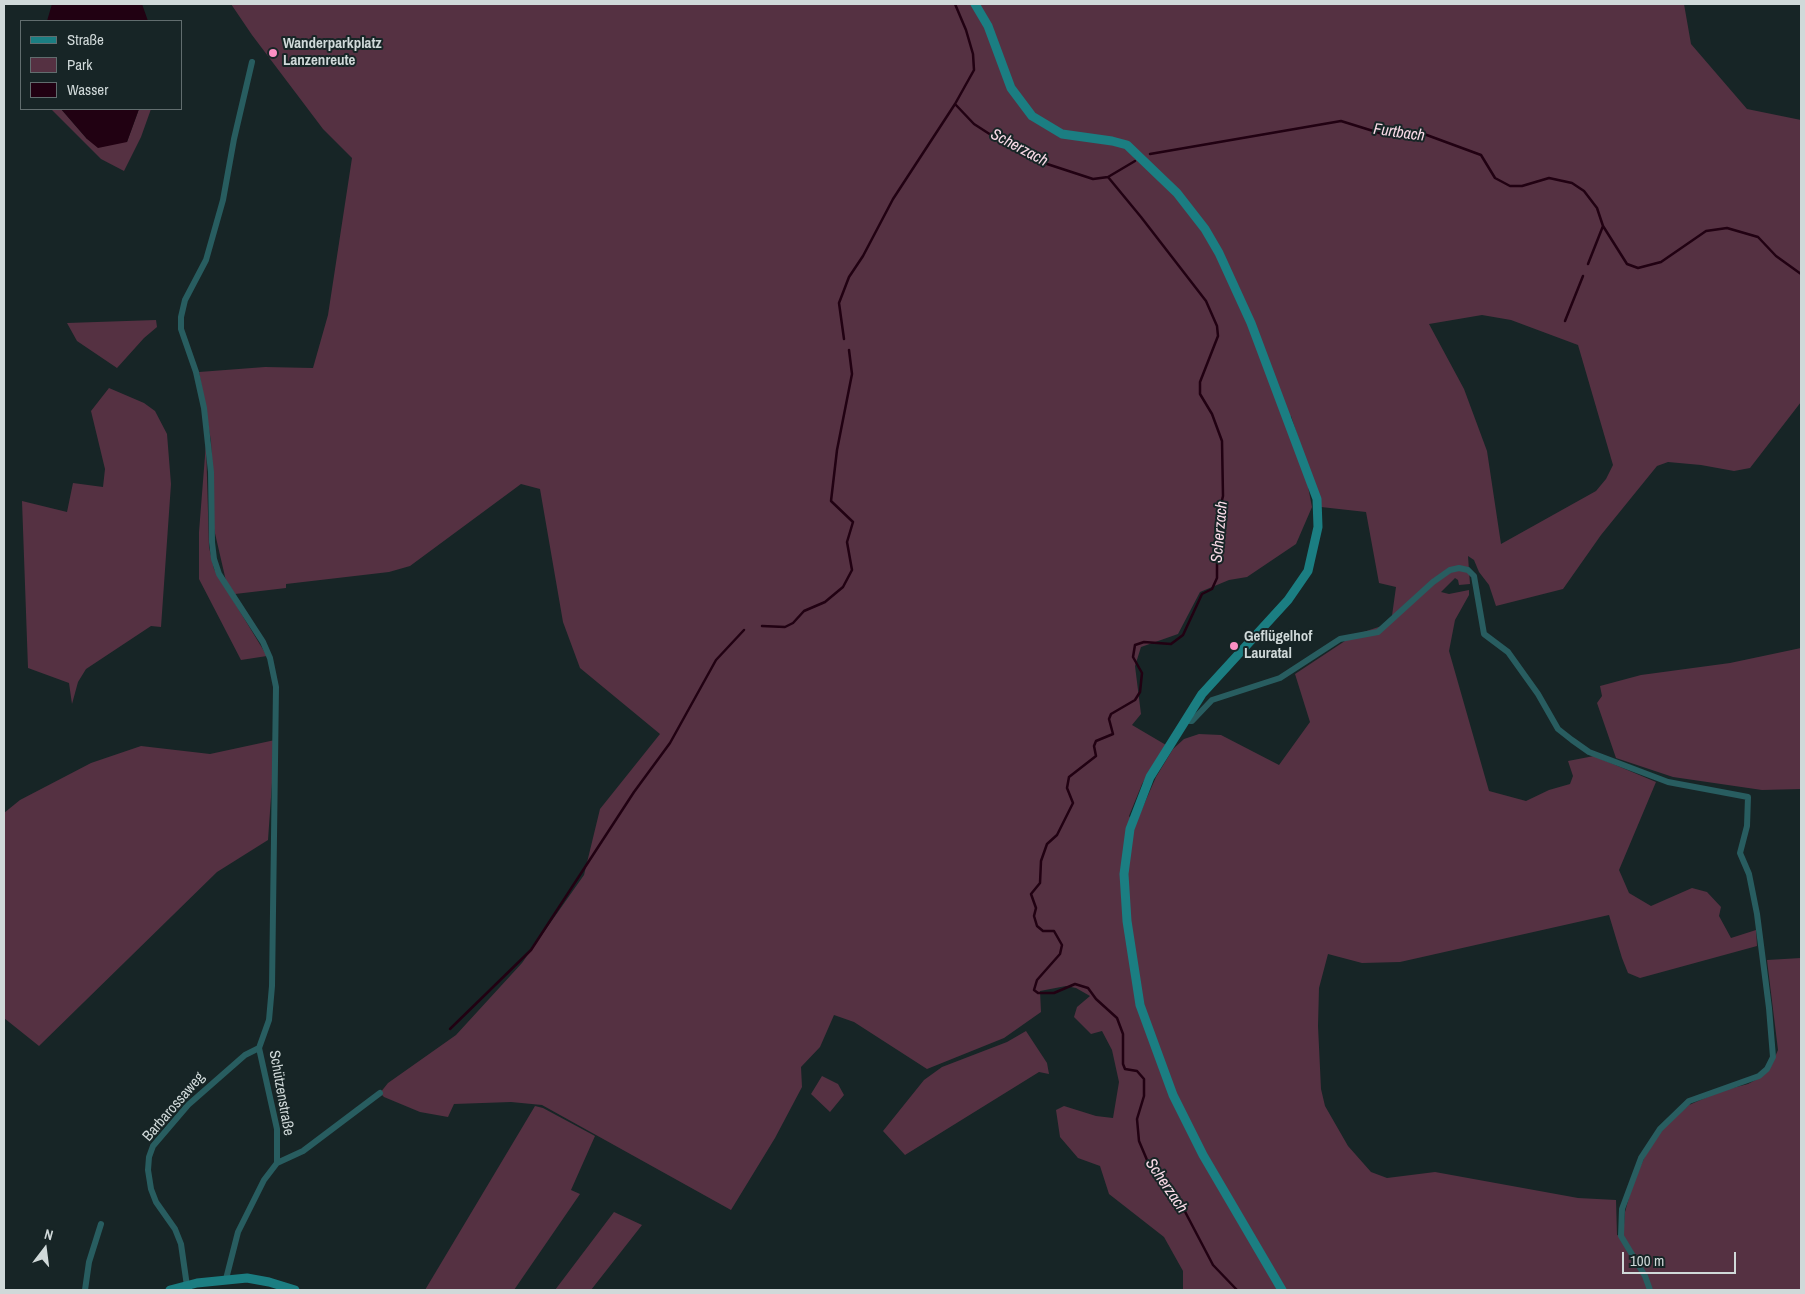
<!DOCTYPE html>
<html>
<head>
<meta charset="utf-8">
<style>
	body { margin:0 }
	#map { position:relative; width:1805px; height:1294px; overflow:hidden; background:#172526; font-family:"Archivo Narrow",sans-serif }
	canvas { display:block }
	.frame { position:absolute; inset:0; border:5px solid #d0d9d9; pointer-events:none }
	.legend { position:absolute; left:20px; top:20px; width:162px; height:90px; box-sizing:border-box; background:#172526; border:1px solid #616d6e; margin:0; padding:6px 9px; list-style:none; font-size:15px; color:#d0d9d9 }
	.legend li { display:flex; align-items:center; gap:10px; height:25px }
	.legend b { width:25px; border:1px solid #616d6e }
	.north { position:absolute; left:20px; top:1224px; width:50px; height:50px; -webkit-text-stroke:4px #172526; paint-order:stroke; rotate:15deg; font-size:14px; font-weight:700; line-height:20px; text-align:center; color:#d0d9d9 }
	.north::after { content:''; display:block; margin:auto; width:18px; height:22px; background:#d0d9d9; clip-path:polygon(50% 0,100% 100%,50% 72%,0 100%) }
	.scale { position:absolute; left:1622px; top:1252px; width:114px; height:22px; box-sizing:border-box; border:2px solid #d0d9d9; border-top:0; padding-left:6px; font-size:15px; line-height:18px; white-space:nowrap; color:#d0d9d9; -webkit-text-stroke:4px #172526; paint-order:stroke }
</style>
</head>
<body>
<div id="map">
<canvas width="1805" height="1294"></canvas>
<div class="frame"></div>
<ul class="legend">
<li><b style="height:6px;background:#1b7e82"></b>Straße</li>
<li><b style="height:14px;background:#553142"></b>Park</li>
<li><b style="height:14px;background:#210112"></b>Wasser</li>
</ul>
<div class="north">N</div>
<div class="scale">100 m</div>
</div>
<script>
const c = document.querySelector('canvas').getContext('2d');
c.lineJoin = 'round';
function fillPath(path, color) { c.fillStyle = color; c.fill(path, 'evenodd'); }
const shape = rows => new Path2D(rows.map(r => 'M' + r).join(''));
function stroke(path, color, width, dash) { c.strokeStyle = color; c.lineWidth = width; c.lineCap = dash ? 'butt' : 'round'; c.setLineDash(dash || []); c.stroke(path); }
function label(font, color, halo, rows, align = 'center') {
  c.font = font + ' "Archivo Narrow",sans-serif'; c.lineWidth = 4; c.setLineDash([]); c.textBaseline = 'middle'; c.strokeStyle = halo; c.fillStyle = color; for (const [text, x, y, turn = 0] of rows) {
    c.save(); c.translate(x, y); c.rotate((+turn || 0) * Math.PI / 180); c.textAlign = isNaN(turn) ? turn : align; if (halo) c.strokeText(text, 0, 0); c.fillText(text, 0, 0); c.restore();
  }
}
fillPath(shape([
	[231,4,1684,4,1691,44,1747,109,1801,120,1801,402,1750,468,1734,471,1701,465,1668,462,1657,466,1601,535,1563,589,1496,606,1489,585,1479,572,1474,560,1468,556,1470,584,1459,585,1458,580,1455,578,1441,592,1449,594,1469,590,1469,595,1455,620,1449,651,1489,791,1526,801,1549,790,1570,784,1573,776,1568,761,1594,756,1656,782,1619,870,1629,893,1651,906,1692,888,1707,892,1721,907,1719,916,1731,938,1756,930,1757,946,1640,978,1628,973,1622,958,1609,915,1400,962,1362,963,1328,954,1319,988,1318,1026,1321,1089,1325,1106,1348,1146,1371,1172,1387,1178,1435,1172,1578,1198,1616,1200,1617,1235,1623,1237,1625,1212,1633,1183,1650,1145,1664,1127,1689,1105,1721,1091,1748,1084,1761,1077,1771,1066,1778,1050,1767,960,1801,958,1801,1290,1183,1290,1183,1271,1164,1237,1109,1194,1100,1166,1078,1158,1060,1137,1056,1110,1064,1106,1096,1116,1113,1118,1119,1082,1112,1050,1102,1031,1091,1034,1074,1017,1077,1007,1090,996,1076,988,1066,986,1040,991,1041,1012,1004,1038,927,1069,854,1022,834,1015,820,1047,801,1067,802,1087,775,1138,731,1210,542,1105,511,1102,454,1104,448,1117,420,1112,384,1097,380,1093,388,1083,456,1035,522,963,584,875,600,809,660,734,580,668,563,622,540,489,521,484,410,566,389,572,286,584,286,588,235,594,226,581,214,529,211,441,199,372,265,367,313,368,328,315,352,158,323,129,252,35],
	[1482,315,1511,320,1578,345,1613,465,1606,479,1596,491,1501,544,1487,451,1464,389,1429,324],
	[1291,416,1321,507,1366,512,1379,583,1396,587,1391,623,1354,635,1295,674,1310,722,1279,765,1221,735,1199,734,1184,739,1173,749,1156,777,1135,825,1129,816,1142,784,1166,745,1132,725,1141,714,1135,666,1141,647,1178,634,1200,592,1229,580,1247,577,1296,544,1312,507,1304,466,1284,420],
	[51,109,61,109,87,139,127,142,139,109,151,109,141,137,124,171,101,159],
	[156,320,157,327,144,338,117,368,77,341,67,323],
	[109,388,144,403,155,411,167,434,171,484,161,627,151,626,86,669,78,682,72,704,69,683,28,668,22,501,67,512,73,483,103,487,105,469,91,411],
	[206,443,209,547,214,569,267,656,241,660,199,579,199,532],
	[1801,648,1801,789,1762,790,1673,777,1616,758,1597,703,1602,696,1600,686,1641,675,1730,663],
	[275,740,268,840,217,872,39,1046,4,1018,4,813,20,800,91,763,141,746,210,754],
	[1026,1031,1047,1063,1049,1074,1039,1072,905,1155,883,1131,924,1080,942,1067,1007,1042],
	[822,1076,838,1084,844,1095,830,1112,811,1094],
	[535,1106,543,1108,595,1136,571,1190,580,1194,514,1290,425,1290],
	[614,1212,642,1225,591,1290,555,1290]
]), '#553142');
fillPath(shape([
	[52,4,142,4,148,21,47,21],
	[61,109,139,109,127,142,98,148,87,139]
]), '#210112');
stroke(shape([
	[955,4,966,30,973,54,974,70,955,104,974,124,1005,144,1041,162,1093,179,1108,177,1141,217,1206,301,1217,326,1218,336,1200,382,1200,394,1212,414,1222,441,1223,496,1217,521,1222,545,1217,556,1217,578,1212,589,1202,594,1183,635,1171,644,1144,642,1135,645,1133,657,1142,673,1140,692,1135,700,1111,714,1109,719,1113,734,1096,741,1094,746,1096,756,1069,777,1067,788,1073,803,1057,835,1047,844,1041,861,1040,883,1031,894,1036,908,1034,916,1037,926,1043,931,1054,931,1062,945,1060,954,1037,980,1034,990,1038,993,1054,993,1075,984,1088,988,1096,999,1117,1018,1123,1034,1123,1064,1125,1069,1137,1071,1144,1079,1144,1096,1137,1119,1139,1141,1147,1160,1162,1182,1181,1204,1213,1265,1237,1290],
	[1150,154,1341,121,1386,135,1424,134,1481,155,1495,178,1510,186,1522,186,1549,178,1572,183,1584,191,1597,208,1603,226,1627,264,1638,268,1661,262,1706,231,1727,228,1758,237,1776,256,1801,274],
	[1108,177,1135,161],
	[1588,264,1603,226],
	[1565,321,1583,276],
	[844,339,839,303,849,277,863,256,893,199,955,104],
	[762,626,785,627,793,623,804,611,825,602,843,587,852,570,847,542,853,522,831,501,837,450,852,374,849,350],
	[450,1029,531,950,634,792,670,743,716,660,744,630]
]), '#210112', 2.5);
stroke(shape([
	[1185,721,1192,721,1212,700,1280,678,1340,639,1378,632,1433,582,1450,570,1459,568,1468,570,1474,576,1484,634,1508,652,1538,694,1558,729,1572,740,1589,752,1668,782,1748,797,1747,826,1740,853,1749,874,1757,914,1769,1008,1773,1057,1767,1069,1759,1076,1689,1101,1660,1129,1641,1158,1622,1209,1621,1236,1645,1276,1650,1290],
	[277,1163,303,1151,380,1093],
	[226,1279,238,1232,264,1180,277,1163,277,1129,259,1048,269,1020,272,986,276,687,270,658,263,642,219,574,214,559,212,542,211,472,204,408,196,372,181,329,181,317,185,300,206,260,223,200,234,139,252,62],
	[187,1286,181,1244,175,1229,156,1202,151,1189,148,1170,149,1157,153,1146,188,1105,245,1055,259,1048],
	[85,1290,89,1262,101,1224]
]), '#285d60', 6);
stroke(shape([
	[975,4,988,26,1011,88,1032,116,1062,134,1112,141,1127,145,1177,193,1205,229,1219,253,1251,323,1317,499,1318,527,1308,571,1288,600,1202,694,1150,777,1130,829,1124,874,1127,921,1140,1005,1173,1095,1203,1155,1282,1290],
	[170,1290,197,1283,247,1278,269,1282,295,1290]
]), '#1b7e82', 9);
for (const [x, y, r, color] of [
	[273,53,5,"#fc8fc3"],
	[1234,646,5,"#fc8fc3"]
]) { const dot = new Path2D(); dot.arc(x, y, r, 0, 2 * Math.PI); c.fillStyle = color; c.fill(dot); stroke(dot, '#172526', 2); }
label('bold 15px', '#d0d9d9', '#172526', [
	["Wanderparkplatz",283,44],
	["Lanzenreute",283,61],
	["Geflügelhof",1244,637],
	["Lauratal",1244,654]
], 'left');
label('15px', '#d0d9d9', '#172526', [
	["Schützenstraße",281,1093,80],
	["Barbarossaweg",174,1107,-49]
]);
label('italic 16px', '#f9dae7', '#172526', [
	["Furtbach",1399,133,8],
	["Scherzach",1019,148,28],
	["Scherzach",1220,532,-85],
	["Scherzach",1166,1186,56]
]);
</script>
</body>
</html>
